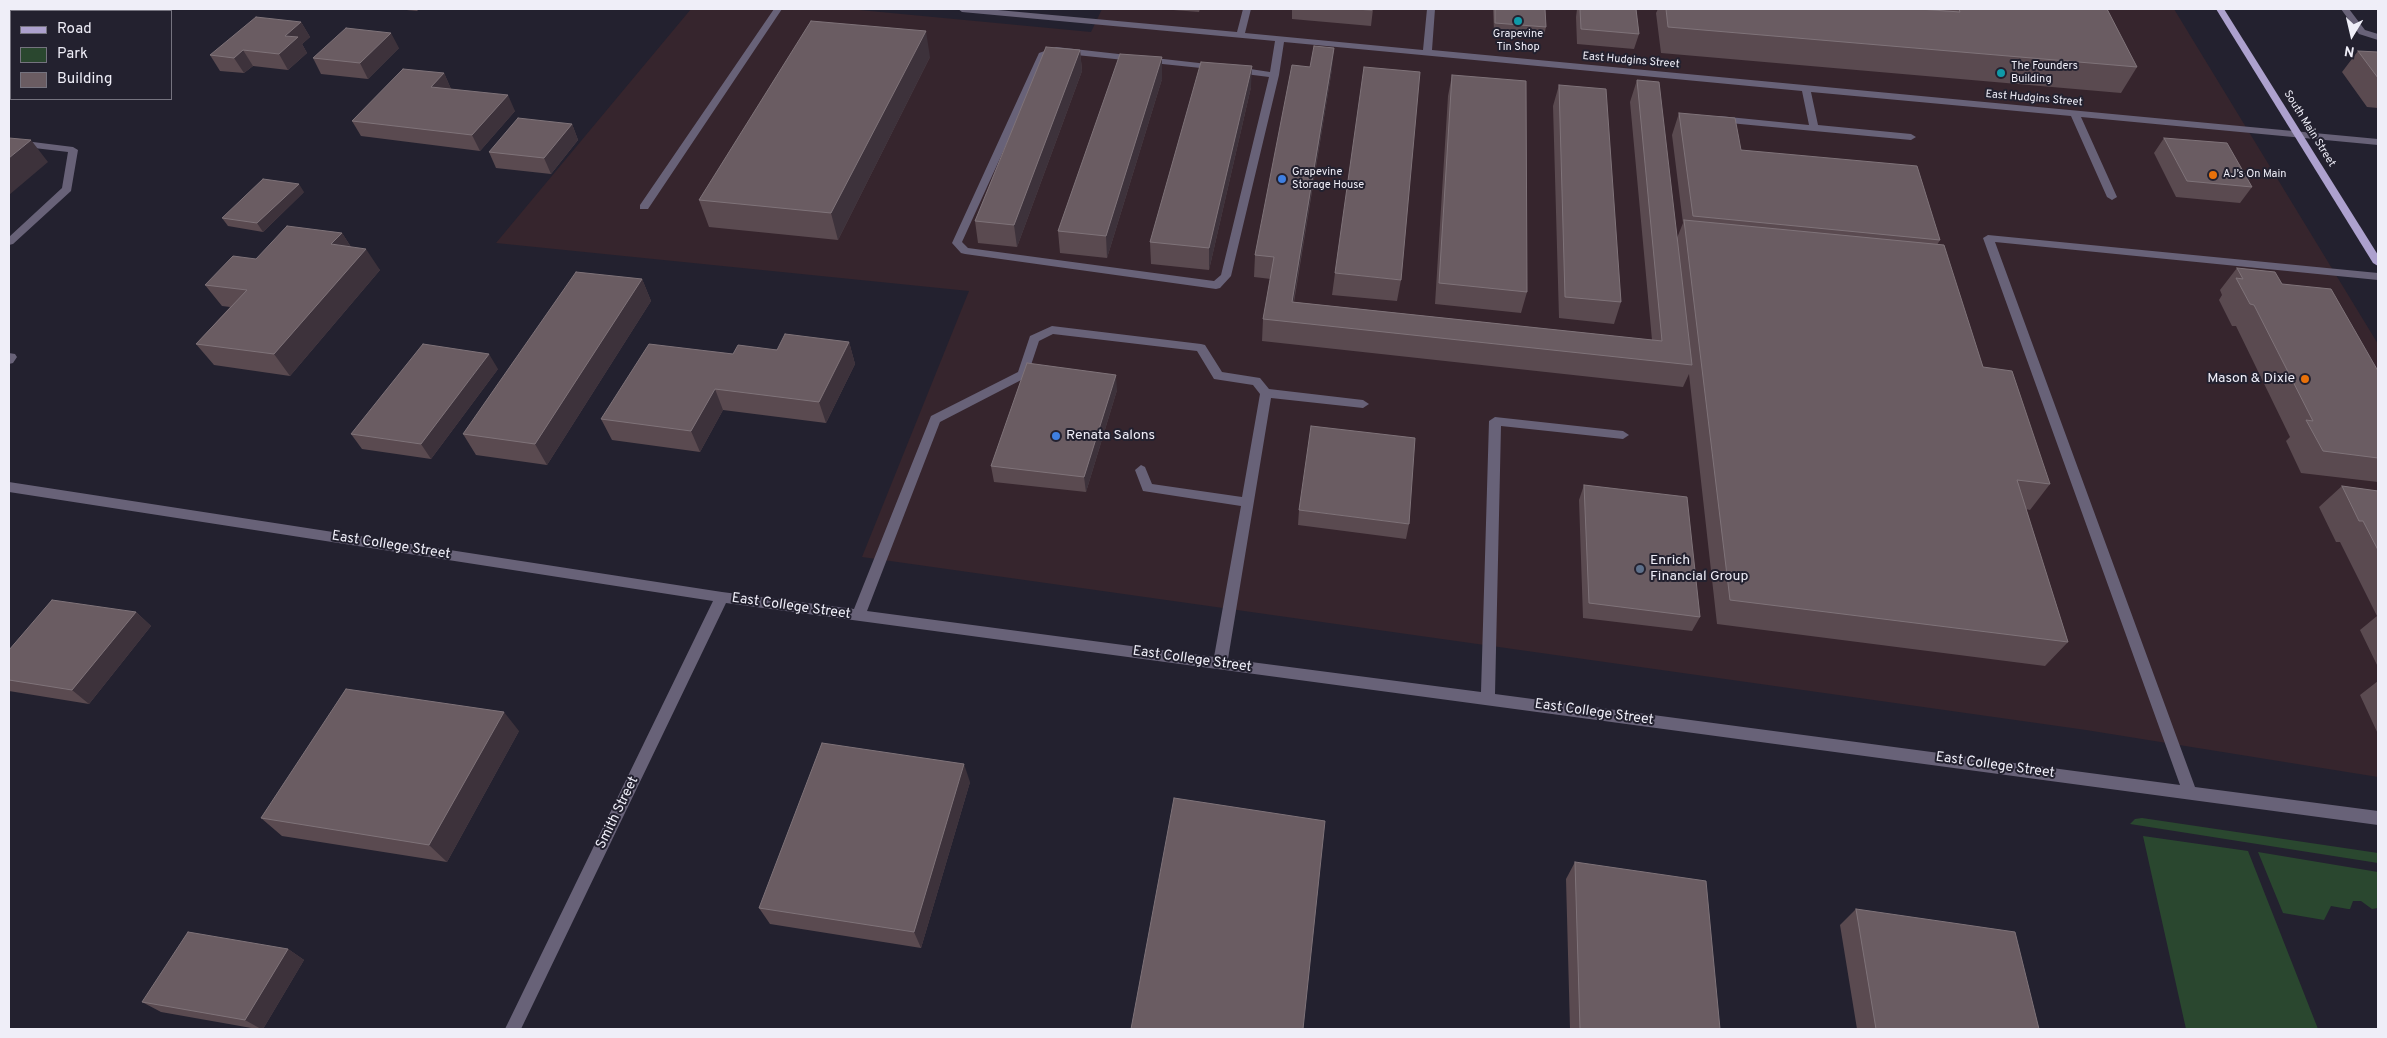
<!DOCTYPE html>
<html>
<head>
<meta charset="utf-8">
<style>
	body { margin:0 }
	#map { position:relative; width:2387px; height:1038px; overflow:hidden; background:#23212f; font-family:Overpass,sans-serif }
	canvas { display:block }
	.frame { position:absolute; inset:0; border:10px solid #efeef8; pointer-events:none }
	.legend { position:absolute; left:10px; top:10px; width:162px; height:90px; box-sizing:border-box; background:#23212f; border:1px solid #75737f; margin:0; padding:6px 9px; list-style:none; font-size:15px; color:#efeef8 }
	.legend li { display:flex; align-items:center; gap:10px; height:25px }
	.legend b { width:25px; border:1px solid #75737f }
	.north { position:absolute; left:2327px; top:10px; width:50px; height:50px; -webkit-text-stroke:4px #23212f; paint-order:stroke; rotate:189deg; font-size:14px; font-weight:700; line-height:20px; text-align:center; color:#efeef8 }
	.north::after { content:''; display:block; margin:auto; width:18px; height:22px; background:#efeef8; clip-path:polygon(50% 0,100% 100%,50% 72%,0 100%) }
</style>
</head>
<body>
<div id="map">
<canvas width="2387" height="1038"></canvas>
<div class="frame"></div>
<ul class="legend">
<li><b style="height:6px;background:#ada1ce"></b>Road</li>
<li><b style="height:14px;background:#2a472f"></b>Park</li>
<li><b style="height:14px;background:#6a5c62"></b>Building</li>
</ul>
<div class="north">N</div>
</div>
<script>
const c = document.querySelector('canvas').getContext('2d');
c.lineJoin = 'round';
function fillPath(path, color) { c.fillStyle = color; c.fill(path, 'evenodd'); }
const shape = rows => new Path2D(rows.map(r => 'M' + r).join(''));
function stroke(path, color, width, dash) { c.strokeStyle = color; c.lineWidth = width; c.lineCap = dash ? 'butt' : 'round'; c.setLineDash(dash || []); c.stroke(path); }
function label(font, color, halo, rows, align = 'center') {
  c.font = font + ' Overpass,sans-serif'; c.lineWidth = 4; c.setLineDash([]); c.textBaseline = 'middle'; c.strokeStyle = halo; c.fillStyle = color; for (const [text, x, y, turn = 0] of rows) {
    c.save(); c.translate(x, y); c.rotate((+turn || 0) * Math.PI / 180); c.textAlign = isNaN(turn) ? turn : align; if (halo) c.strokeText(text, 0, 0); c.fillText(text, 0, 0); c.restore();
  }
}
fillPath(shape([
	[691,9,849,9,1091,32,1102,9,2174,9,2378,344,2378,777,2086,730,862,557,969,291,496,243]
]), '#36252d');
fillPath(shape([
	[2142,818,2378,853,2378,863,2130,824,2135,819],
	[2143,836,2248,851,2318,1029,2186,1029],
	[2258,852,2378,872,2378,908,2372,909,2361,901,2353,901,2350,909,2348,909,2331,906,2324,920,2283,913]
]), '#2a472f');
fillPath(shape([
	[774,9,782,9,648,209,640,209,640,205,774,9],
	[958,9,987,9,1237,32,1243,9,1251,9,1245,33,1423,50,1427,9,1435,9,1432,50,2378,139,2378,145,2081,117,2117,197,2112,200,2107,197,2071,116,1811,92,1818,125,1911,134,1916,137,1911,140,1814,131,1719,122,1714,119,1719,116,1809,125,1802,91,1284,42,1279,75,1231,276,1220,288,1216,289,965,254,961,253,952,243,1039,53,1056,47,1217,65,1222,68,1220,70,1057,53,1046,57,962,242,968,248,1214,281,1221,275,1269,77,1237,73,1232,70,1237,67,1270,72,1275,41,962,12,958,9],
	[2341,9,2349,9,2365,30,2378,34,2378,40,2359,34,2341,9],
	[9,139,73,147,78,150,71,191,13,244,9,245,9,237,62,188,68,152,9,145,9,139],
	[1988,235,2378,273,2378,280,1995,242,2195,787,2378,811,2378,825,726,603,521,1029,505,1029,713,601,9,492,9,482,722,592,854,609,931,416,1018,372,1030,336,1052,326,1201,344,1205,345,1222,372,1260,378,1269,389,1363,400,1369,404,1363,408,1271,398,1228,659,1481,692,1489,421,1495,417,1623,431,1629,435,1623,439,1501,426,1495,694,2180,785,1983,238,1988,235],
	[1053,334,1197,351,1214,379,1253,385,1260,394,1242,497,1152,484,1145,467,1141,465,1135,470,1143,491,1241,506,1214,657,867,611,940,422,1027,377,1039,341,1053,334],
	[9,353,15,354,17,357,13,363,9,364,9,353]
]), '#686278');
fillPath(shape([
	[2216,9,2224,9,2378,255,2378,266,2373,263,2216,9]
]), '#ada1ce');
fillPath(shape([
	[396,9,419,9,417,11],
	[1160,9,1200,9,1199,12],
	[1292,9,1373,9,1371,26,1292,19],
	[1493,9,1545,9,1546,27,1544,35,1494,31],
	[1577,9,1636,9,1639,34,1634,49,1577,44,1576,17],
	[1658,9,1919,9,1940,10,1941,9,2107,9,2137,67,2121,93,1661,53,1656,13],
	[301,22,310,37,302,44,307,53,288,70,253,66,244,73,220,71,210,55],
	[399,48,368,79,321,74,313,58],
	[1080,50,1082,71,1017,247,978,243,975,221],
	[2358,51,2378,52,2378,108,2367,107,2342,72],
	[930,57,838,240,709,227,699,200],
	[1332,69,1294,302,1652,340,1630,102,1637,80,1677,238,1683,223,1672,135,1679,113,1741,150,1940,240,1937,245,1983,367,2050,484,2030,510,2026,509,2068,642,2045,666,1717,624,1689,374,1683,387,1262,341,1263,319,1271,279,1254,277,1255,255],
	[444,73,451,89,515,111,480,151,361,136,352,121],
	[1452,75,1527,292,1521,313,1435,304,1448,96],
	[1162,79,1107,258,1060,253,1058,231],
	[1559,85,1621,302,1614,324,1559,318,1553,106],
	[1251,87,1209,270,1151,264,1150,242],
	[572,124,578,140,551,174,496,168,489,152],
	[2164,138,2252,187,2240,203,2176,197,2154,153],
	[304,192,263,232,228,226,222,218],
	[342,233,351,247,380,270,290,376,214,365,196,344,230,307,222,306,205,285,256,259],
	[2237,268,2282,284,2378,371,2378,482,2301,473,2286,441,2290,437,2236,326,2232,326,2219,300,2222,295,2220,290],
	[1335,273,1401,280,1397,301,1332,295],
	[642,279,651,301,547,465,476,455,463,434],
	[849,342,855,364,826,423,723,410,700,452,612,440,601,419,733,354],
	[498,369,431,459,362,449,351,434],
	[1117,390,1086,492,994,482,991,466],
	[1584,485,1700,617,1692,631,1583,618,1579,500],
	[2342,486,2378,491,2378,667,2360,630,2377,616,2340,542,2336,542,2319,507],
	[1299,510,1409,524,1406,539,1298,525],
	[136,612,151,626,89,704,9,691,9,650],
	[2378,681,2378,734,2360,695],
	[519,731,447,862,282,836,261,818],
	[970,782,921,948,770,924,759,908],
	[1575,862,1720,1029,1570,1029,1566,879],
	[1856,909,2039,1029,1857,1029,1840,925],
	[288,949,304,960,263,1029,257,1029,161,1012,142,1002]
]), '#5a4a50');
fillPath(shape([
	[301,22,310,37,302,44,307,53,288,70,279,54,285,36],
	[926,31,930,57,838,240,831,213],
	[391,33,399,48,368,79,360,63],
	[1334,48,1332,69,1290,323,1292,302],
	[243,50,253,66,244,73,234,58],
	[1080,50,1082,71,1017,247,1014,225],
	[1162,57,1162,79,1107,258,1106,236],
	[1252,66,1251,87,1209,270,1209,248],
	[444,73,451,89,439,103,431,87],
	[508,95,515,111,480,151,472,135],
	[572,124,578,140,551,174,544,158],
	[31,140,48,162,9,195,9,158],
	[299,184,304,192,263,232,257,223],
	[342,233,356,255,331,244],
	[366,249,380,270,290,376,274,354],
	[642,279,651,301,547,465,535,444],
	[849,342,855,364,826,423,819,402],
	[489,354,498,369,431,459,421,444],
	[1116,375,1117,390,1086,492,1084,477],
	[715,389,723,410,700,452,691,431],
	[136,612,151,626,89,704,72,690],
	[504,712,519,731,447,862,429,845],
	[964,764,970,782,921,948,914,932],
	[288,949,304,960,263,1029,261,1029,245,1020]
]), '#3d323b');
const building = shape([
	[1353,9,1373,9,1372,10,1353,9],
	[1495,9,1545,9,1546,27,1495,23,1495,9],
	[1580,9,1636,9,1639,34,1581,29,1580,9],
	[1666,9,1919,9,1960,12,1959,9,2107,9,2137,67,1668,27,1666,9],
	[256,17,301,22,285,36,298,37,279,54,243,50,234,58,210,55,256,17],
	[811,21,926,31,831,213,699,200,811,21],
	[346,28,391,33,360,63,313,58,346,28],
	[1314,46,1334,48,1292,302,1662,341,1637,80,1659,82,1692,365,1263,319,1274,257,1255,255,1292,65,1310,67,1314,46],
	[1046,47,1080,50,1014,225,975,221,1046,47],
	[2358,51,2378,52,2378,78,2358,51],
	[1120,54,1162,57,1106,236,1058,231,1120,54],
	[1201,62,1252,66,1209,248,1150,242,1201,62],
	[1364,67,1420,72,1401,280,1335,273,1364,67],
	[403,69,444,73,431,87,508,95,472,135,352,121,403,69],
	[1452,75,1526,81,1527,292,1439,283,1452,75],
	[1559,85,1606,89,1621,302,1565,297,1559,85],
	[1679,113,1735,118,1741,150,1917,166,1940,240,1693,216,1679,113],
	[518,118,572,124,544,158,489,152,518,118],
	[9,138,31,140,9,158,9,138],
	[2164,138,2227,143,2252,187,2187,181,2164,138],
	[263,179,299,184,257,223,222,218,263,179],
	[1684,220,1944,245,1983,367,2012,371,2050,484,2017,480,2068,642,1730,600,1684,220],
	[287,226,342,233,331,244,366,249,274,354,196,344,247,290,205,285,233,256,256,259,287,226],
	[2237,268,2275,272,2282,284,2331,289,2378,371,2378,458,2323,451,2306,420,2313,421,2254,305,2250,304,2236,278,2243,279,2237,268],
	[576,272,642,279,535,444,463,434,576,272],
	[785,334,849,342,819,402,715,389,691,431,601,419,649,344,733,354,738,345,777,350,785,334],
	[423,344,489,354,421,444,351,434,423,344],
	[1027,363,1116,375,1084,477,991,466,1027,363],
	[1311,426,1415,438,1409,524,1299,510,1311,426],
	[1584,485,1687,497,1700,617,1589,603,1584,485],
	[2342,486,2378,491,2378,550,2363,521,2359,521,2342,486],
	[52,600,136,612,72,690,9,680,9,650,52,600],
	[346,689,504,712,429,845,261,818,346,689],
	[822,743,964,764,914,932,759,908,822,743],
	[1174,798,1325,821,1303,1029,1131,1029,1174,798],
	[1575,862,1706,881,1720,1029,1580,1029,1575,862],
	[1856,909,2015,932,2039,1029,1876,1029,1856,909],
	[188,932,288,949,245,1020,142,1002,188,932]
]);
fillPath(building, '#6a5c62');
stroke(building, '#7f7379', 1);
for (const [x, y, r, color] of [
	[1518,21,5,"#0f9aa8"],
	[2001,73,5,"#0f9aa8"],
	[2213,175,5,"#e8710a"],
	[1282,179,5,"#3f7fe0"],
	[2305,379,5,"#e8710a"],
	[1056,436,5,"#3f7fe0"],
	[1640,569,5,"#5c6f8a"]
]) { const dot = new Path2D(); dot.arc(x, y, r, 0, 2 * Math.PI); c.fillStyle = color; c.fill(dot); stroke(dot, '#23212f', 2); }
label('11px', '#efeef8', '#23212f', [
	["Grapevine",1518,35,"center"],
	["Tin Shop",1518,48,"center"],
	["The Founders",2011,67],
	["Building",2011,80],
	["Grapevine",1292,173],
	["Storage House",1292,186],
	["AJ’s On Main",2223,175]
], 'left');
label('11px', '#efeef8', '#23212f', [
	["East Hudgins Street",1631,61,5],
	["East Hudgins Street",2034,99,5],
	["South Main Street",2309,129,58]
]);
label('14px', '#efeef8', '#23212f', [
	["Mason & Dixie",2295,379,"right"],
	["Renata Salons",1066,436],
	["Enrich",1650,561],
	["Financial Group",1650,577]
], 'left');
label('14px', '#efeef8', '#23212f', [
	["East College Street",391,546,9],
	["East College Street",791,607,8],
	["East College Street",1192,660,8],
	["East College Street",1594,713,8],
	["East College Street",1995,766,8],
	["Smith Street",618,813,-64]
]);
</script>
</body>
</html>
